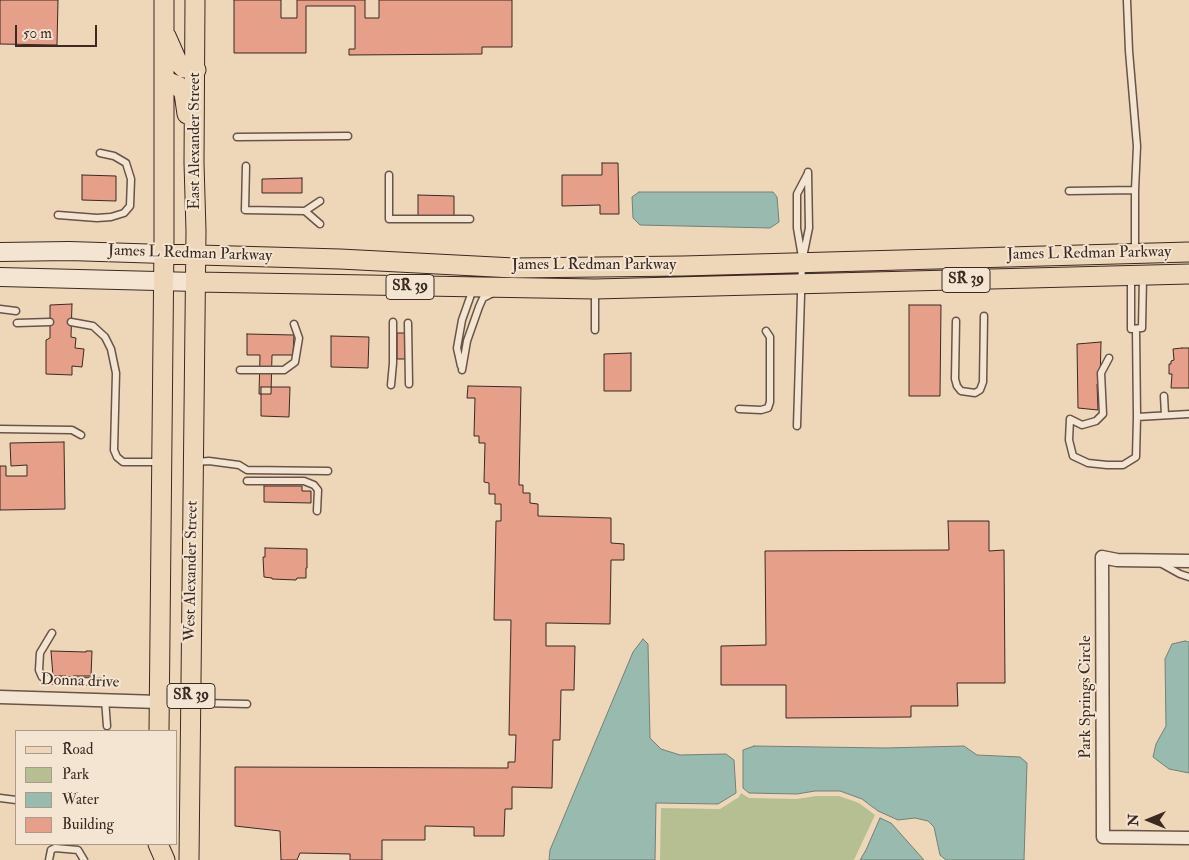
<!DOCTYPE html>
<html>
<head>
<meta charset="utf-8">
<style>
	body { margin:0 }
	#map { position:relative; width:1189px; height:860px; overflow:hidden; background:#eed7b9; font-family:"IM FELL Double Pica",serif }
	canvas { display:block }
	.legend { position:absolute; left:15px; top:730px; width:162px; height:115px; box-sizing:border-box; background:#f4e5d2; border:1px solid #aa9a8c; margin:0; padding:6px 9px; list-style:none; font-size:15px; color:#3b2922 }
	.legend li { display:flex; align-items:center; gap:10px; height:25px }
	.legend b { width:25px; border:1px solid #aa9a8c }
	.north { position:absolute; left:1124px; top:795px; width:50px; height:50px; -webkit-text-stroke:4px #f4e5d2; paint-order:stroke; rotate:270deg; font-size:14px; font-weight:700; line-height:20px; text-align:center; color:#3b2922 }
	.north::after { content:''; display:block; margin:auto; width:18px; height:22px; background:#3b2922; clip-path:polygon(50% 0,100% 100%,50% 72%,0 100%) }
	.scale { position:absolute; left:15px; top:25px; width:82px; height:22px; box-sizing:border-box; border:2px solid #3b2922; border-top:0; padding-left:6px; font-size:15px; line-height:18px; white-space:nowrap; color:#3b2922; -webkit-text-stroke:4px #f4e5d2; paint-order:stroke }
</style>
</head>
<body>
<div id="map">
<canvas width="1189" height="860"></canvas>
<ul class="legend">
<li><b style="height:6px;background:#eed7b9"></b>Road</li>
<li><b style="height:14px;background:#b6bf91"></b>Park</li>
<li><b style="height:14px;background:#99baae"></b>Water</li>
<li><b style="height:14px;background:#e69f88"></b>Building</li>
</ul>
<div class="north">N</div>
<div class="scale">50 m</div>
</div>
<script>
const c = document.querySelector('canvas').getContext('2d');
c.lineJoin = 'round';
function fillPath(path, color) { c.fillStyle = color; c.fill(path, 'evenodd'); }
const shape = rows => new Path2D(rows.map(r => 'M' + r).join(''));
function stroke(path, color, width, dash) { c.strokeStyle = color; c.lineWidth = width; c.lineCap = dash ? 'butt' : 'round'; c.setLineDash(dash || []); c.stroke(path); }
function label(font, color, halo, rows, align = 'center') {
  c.font = font + ' "IM FELL Double Pica",serif'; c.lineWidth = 4; c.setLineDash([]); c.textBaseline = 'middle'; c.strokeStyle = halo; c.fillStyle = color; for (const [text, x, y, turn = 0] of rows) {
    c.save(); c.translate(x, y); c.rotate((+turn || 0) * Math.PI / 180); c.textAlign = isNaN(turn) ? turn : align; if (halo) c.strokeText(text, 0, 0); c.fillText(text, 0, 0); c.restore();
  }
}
fillPath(shape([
	[741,793,749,798,797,799,816,796,839,796,859,803,875,815,854,860,660,860,661,808,720,809,739,797]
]), '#b6bf91');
const water = shape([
	[639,192,773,192,777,197,779,222,770,228,640,225,633,218,632,197,639,192],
	[643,639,648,644,650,738,661,749,680,755,726,754,734,760,736,793,718,804,656,803,655,860,549,860,550,850,633,652,643,639],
	[1185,641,1189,642,1189,773,1169,769,1153,757,1156,744,1166,726,1165,659,1172,644,1185,641],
	[754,746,885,748,964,746,977,755,1020,757,1027,763,1024,860,946,860,940,855,934,827,928,821,915,818,898,820,878,811,862,799,840,791,815,791,797,794,749,793,743,788,743,750,754,746],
	[880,818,891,823,924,860,860,860,866,850,880,818]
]);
fillPath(water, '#99baae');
stroke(water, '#738076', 1);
const building = shape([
	[0,0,58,0,57,45,0,44,0,0],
	[234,0,281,0,281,18,297,18,297,0,365,0,365,18,379,18,379,0,512,0,512,47,482,47,482,54,349,55,349,49,355,49,355,6,306,6,306,53,234,53,234,0],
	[602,163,618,163,619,214,600,214,600,205,562,206,562,175,602,175,602,163],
	[82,175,116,176,116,201,82,200,82,175],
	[302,178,302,193,262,193,262,179,302,178],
	[418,195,454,196,454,216,418,216,418,195],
	[72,304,71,337,76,338,75,348,84,349,82,367,72,366,72,375,46,374,46,340,50,338,50,305,72,304],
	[909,305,941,305,940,396,909,396,909,305],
	[397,333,405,333,405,359,397,359,397,333],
	[247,334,294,335,293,355,272,355,271,394,259,394,260,355,247,355,247,334],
	[331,336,369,337,368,368,331,367,331,336],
	[1101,342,1100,384,1097,384,1098,410,1078,408,1077,344,1101,342],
	[1182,348,1189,348,1189,388,1171,388,1172,374,1169,374,1169,364,1171,364,1171,361,1174,360,1173,349,1182,348],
	[631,353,631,391,604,391,604,354,631,353],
	[468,386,521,387,519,485,523,485,523,493,530,493,530,503,538,504,538,516,611,518,611,543,624,544,624,560,611,560,610,624,546,623,546,646,575,646,574,690,561,690,560,740,553,740,552,788,512,787,512,809,505,809,504,836,474,836,474,827,425,826,425,840,382,840,382,860,350,860,350,854,300,853,297,860,281,860,280,831,235,826,235,767,508,768,508,762,515,762,516,735,509,735,511,620,494,620,496,521,501,521,501,504,495,504,495,494,489,494,489,483,484,482,485,443,479,443,479,436,474,436,475,398,467,398,468,386],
	[261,387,290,387,289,417,261,416,261,387],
	[64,442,65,509,0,510,0,466,6,466,6,476,27,476,27,465,11,466,10,443,64,442],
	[264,486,302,486,302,491,311,491,311,503,264,502,264,486],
	[948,521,989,521,989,551,1004,550,1005,683,957,683,958,706,911,706,911,717,786,718,786,685,721,685,721,646,766,645,765,551,949,550,948,521],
	[265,548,307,549,307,568,306,568,306,578,297,578,296,580,272,579,272,578,264,577,263,557,265,557,265,548],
	[51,651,86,652,86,651,92,651,91,676,73,676,71,679,67,679,66,676,53,676,51,651]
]);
fillPath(building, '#e69f88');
stroke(building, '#3b2922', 1);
const lane = shape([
	[1127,1,1129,51,1137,146,1135,190],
	[237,137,348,136],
	[246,166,245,210,305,211,320,201],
	[389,175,389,219,470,219],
	[1069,191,1135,190,1135,252],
	[305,211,320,224],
	[58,215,97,218,111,217,124,213,130,206,131,179,126,163,114,156,100,153],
	[802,257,797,228,797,194,808,173],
	[1131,277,1131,329,1142,328,1143,277],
	[0,309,16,311],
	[956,321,955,379,957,386,961,391,975,393,980,390,983,382,984,316],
	[71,322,93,326,105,337,111,349,116,373,114,450,117,457,123,462,160,462],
	[17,323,50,322],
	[408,323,409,384],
	[1136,329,1137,417,1189,414],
	[595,330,595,291],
	[1109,358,1101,373,1103,414,1096,421,1082,425,1070,419,1069,440,1073,456,1088,463,1107,465,1123,465,1136,457,1137,417],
	[461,366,457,348,462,320,473,289],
	[240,370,284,370,295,362,299,338,294,324],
	[462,370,467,341,479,307,483,298,493,293],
	[391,385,393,363,393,322],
	[1164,396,1165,415],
	[739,409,761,410,768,408,770,402,770,337,766,331],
	[797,426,802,262,809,228,808,172],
	[0,429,72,430,81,435],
	[196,462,209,461,239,465,247,470,328,471],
	[247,481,304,481,314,485,318,490,317,511],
	[1162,564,1180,574,1189,577],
	[52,633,40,653,39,670,42,677,50,680,105,682],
	[105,699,107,726],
	[160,702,247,704],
	[0,798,16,800],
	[49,860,51,850,55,848,78,850,84,860]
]);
const street = shape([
	[1189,561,1117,560,1102,557,1103,837,1189,838],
	[0,697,159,702]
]);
const secondary = shape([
	[0,252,69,251,164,254],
	[0,277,196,282]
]);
const primary = shape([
	[166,36,177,61,184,68,196,70],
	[164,80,180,87,184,93,187,114],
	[164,254,340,259,514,268,683,266,1189,252],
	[196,282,595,289,1189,274],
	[159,731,164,240,164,0],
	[158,844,165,860],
	[189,860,196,231,194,163,195,0]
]);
stroke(lane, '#685448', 9);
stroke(street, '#685448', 15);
stroke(secondary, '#3b2922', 20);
stroke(primary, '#3b2922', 21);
stroke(lane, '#f4e5d2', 6);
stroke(street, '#f4e5d2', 12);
stroke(secondary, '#f4e5d2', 18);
stroke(primary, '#eed7b9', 19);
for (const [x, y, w] of [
	[966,280,48],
	[410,287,48],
	[191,696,48]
]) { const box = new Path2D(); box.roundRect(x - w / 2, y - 12.5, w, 25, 4); c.fillStyle = '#f4e5d2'; c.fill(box); stroke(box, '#3b2922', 1); }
label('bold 15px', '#3b2922', null, [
	["SR 39",966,280],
	["SR 39",410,287],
	["SR 39",191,696]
]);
label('16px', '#3b2922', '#f4e5d2', [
	["East Alexander Street",196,141,-90],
	["James L Redman Parkway",190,254,2],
	["James L Redman Parkway",1089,254,-1],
	["James L Redman Parkway",594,266],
	["West Alexander Street",192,571,-89],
	["Donna drive",80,682,2],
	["Park Springs Circle",1087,697,-90]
]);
</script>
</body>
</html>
